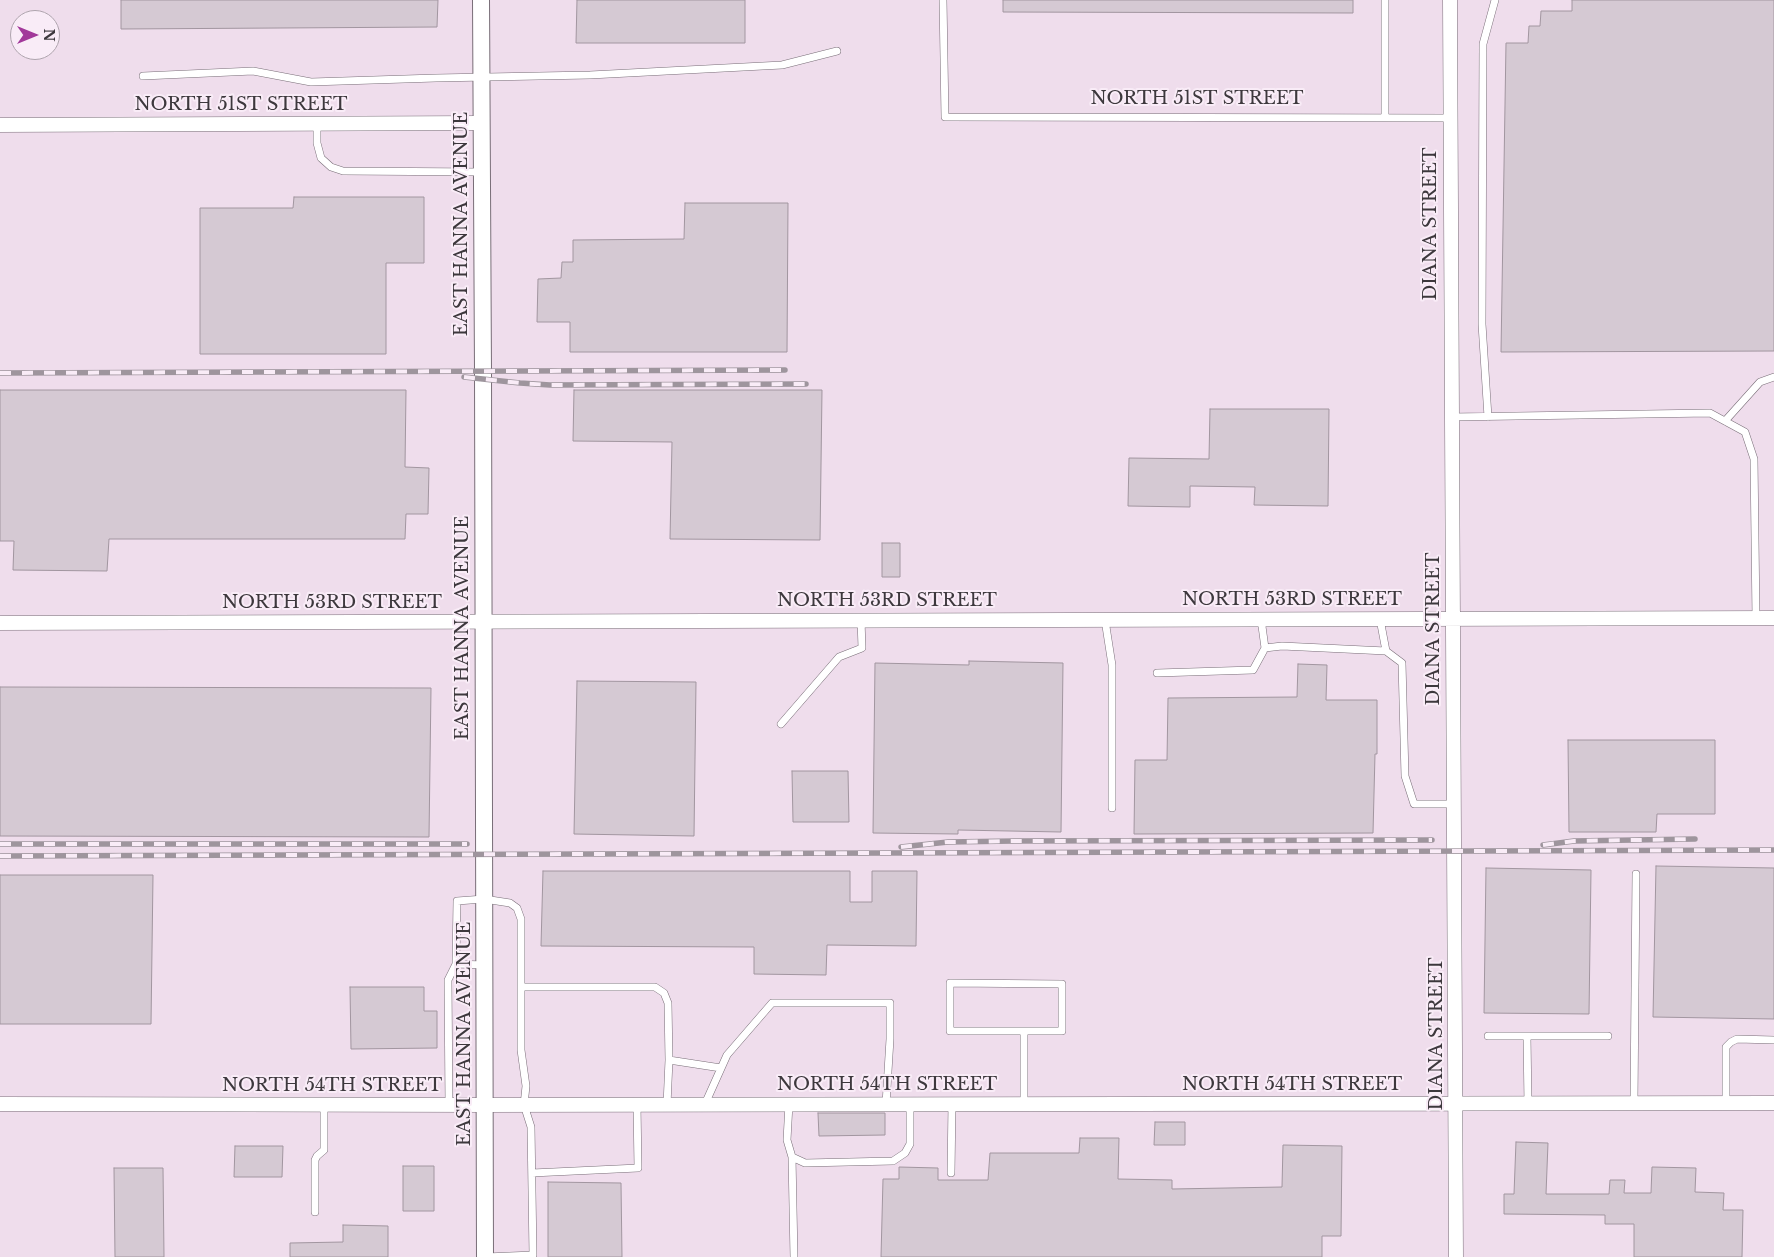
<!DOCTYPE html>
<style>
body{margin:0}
#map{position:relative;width:1774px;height:1257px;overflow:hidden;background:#f9ecf7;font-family:"Libre Baskerville",serif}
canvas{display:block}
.north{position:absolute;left:10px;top:10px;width:50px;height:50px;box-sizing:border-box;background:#f9ecf7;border:1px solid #aea4ad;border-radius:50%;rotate:90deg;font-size:14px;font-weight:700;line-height:20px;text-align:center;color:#3d383d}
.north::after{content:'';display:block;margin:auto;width:18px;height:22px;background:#a2389a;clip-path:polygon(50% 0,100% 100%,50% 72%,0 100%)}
</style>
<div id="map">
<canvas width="1774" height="1257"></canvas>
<div class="north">N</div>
</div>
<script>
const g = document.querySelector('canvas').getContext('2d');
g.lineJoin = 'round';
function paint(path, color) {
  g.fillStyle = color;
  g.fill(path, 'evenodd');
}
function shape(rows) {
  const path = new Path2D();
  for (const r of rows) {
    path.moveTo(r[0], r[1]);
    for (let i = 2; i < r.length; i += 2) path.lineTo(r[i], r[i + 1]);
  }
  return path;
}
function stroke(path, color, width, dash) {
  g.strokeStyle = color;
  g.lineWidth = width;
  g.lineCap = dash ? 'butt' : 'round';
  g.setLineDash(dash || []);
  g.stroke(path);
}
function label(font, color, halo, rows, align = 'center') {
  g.font = font + ' "Libre Baskerville",serif';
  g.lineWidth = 4;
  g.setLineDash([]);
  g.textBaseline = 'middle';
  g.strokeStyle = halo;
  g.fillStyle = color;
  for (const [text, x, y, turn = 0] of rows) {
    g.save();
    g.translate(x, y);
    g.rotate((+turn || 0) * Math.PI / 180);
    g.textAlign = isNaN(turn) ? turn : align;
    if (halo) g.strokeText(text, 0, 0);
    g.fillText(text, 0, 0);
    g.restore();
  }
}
paint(shape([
 [0,0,1774,0,1774,1257,0,1257],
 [20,20,50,20,50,50,20,50]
]), '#efddec');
const building = shape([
 [121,0,438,0,437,27,121,29,121,0],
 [577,0,745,0,745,43,576,43,577,0],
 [1003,0,1353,0,1353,13,1003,12,1003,0],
 [1572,0,1774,0,1774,351,1501,352,1506,43,1528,43,1529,26,1540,26,1541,11,1572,11,1572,0],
 [294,197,424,197,424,263,386,263,386,354,200,354,200,208,293,208,294,197],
 [685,203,788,203,787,352,570,352,570,322,537,322,538,279,561,278,562,262,573,262,573,240,684,239,685,203],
 [0,390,406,390,405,467,429,468,428,514,406,514,405,539,109,539,107,571,13,570,14,541,0,541,0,390],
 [574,390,822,390,820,540,670,539,672,442,573,441,574,390],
 [1210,409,1329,409,1328,506,1254,505,1255,487,1190,486,1190,507,1128,506,1129,458,1209,459,1210,409],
 [882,543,900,543,900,577,882,577,882,543],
 [969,661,1063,663,1061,832,958,830,958,834,873,833,875,663,969,665,969,661],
 [1298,664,1327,665,1326,700,1377,700,1377,754,1375,754,1373,833,1134,834,1135,760,1167,760,1168,698,1297,697,1298,664],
 [577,681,696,682,694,836,574,834,577,681],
 [0,687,431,688,429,837,0,836,0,687],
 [1568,740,1715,740,1715,814,1657,814,1656,832,1569,832,1568,740],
 [792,771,848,771,849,822,793,822,792,771],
 [1656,866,1774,868,1774,1019,1653,1017,1656,866],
 [1486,868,1591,870,1589,1014,1484,1013,1486,868],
 [543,871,850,871,850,902,872,902,872,871,917,871,916,946,827,945,826,975,754,974,754,947,541,946,543,871],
 [0,875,153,875,151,1024,0,1024,0,875],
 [350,987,424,987,424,1011,437,1011,437,1048,351,1049,350,987],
 [818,1113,885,1113,885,1135,819,1136,818,1113],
 [1155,1122,1185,1122,1185,1145,1154,1145,1155,1122],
 [1080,1138,1119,1138,1118,1179,1172,1180,1172,1189,1282,1187,1283,1145,1342,1146,1341,1236,1322,1236,1322,1257,881,1257,883,1179,899,1179,899,1167,938,1168,938,1180,988,1180,990,1153,1079,1153,1080,1138],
 [1516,1142,1548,1143,1546,1194,1609,1194,1610,1180,1625,1180,1624,1193,1651,1193,1652,1167,1696,1168,1695,1192,1724,1193,1723,1210,1743,1210,1742,1257,1634,1257,1634,1224,1605,1224,1605,1215,1504,1214,1504,1194,1514,1194,1516,1142],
 [235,1146,283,1146,282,1177,234,1177,235,1146],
 [403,1166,434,1166,434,1211,403,1211,403,1166],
 [114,1168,163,1168,164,1257,115,1257,114,1168],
 [548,1182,621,1183,622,1257,548,1257,548,1182],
 [343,1225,388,1226,388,1257,290,1257,290,1243,343,1242,343,1225]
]);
paint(building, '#d5c9d3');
stroke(building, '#a296a0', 1);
const service = shape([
 [943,0,945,117,1449,118],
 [1385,0,1385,118],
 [143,76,253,71,311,82,436,78,590,75,782,65,837,51],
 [317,124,317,143,321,158,331,167,343,171,481,172],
 [1452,417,1710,413,1745,432,1754,459,1756,618],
 [1488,417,1482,324,1483,44,1495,0],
 [1725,421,1760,382,1774,377],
 [1261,619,1265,648,1282,646,1386,651],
 [1380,619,1386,651,1402,663,1405,776,1414,804,1454,804],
 [1105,620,1112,665,1112,808],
 [1157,673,1253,670,1265,648],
 [781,724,839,657,862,648,861,620],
 [456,964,457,901,484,899,510,903,517,908,521,919,521,987],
 [950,983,1062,984,1062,1031,950,1031,950,983],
 [1024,1031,1024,1104],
 [1488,1036,1608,1036],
 [1527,1036,1528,1104],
 [669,1060,721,1068],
 [1634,1103,1636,874],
 [1726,1103,1726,1047,1731,1042,1737,1039,1774,1040],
 [705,1104,727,1055,772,1003,890,1003,890,1039,886,1104],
 [789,1104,787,1140,792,1157,805,1163,893,1161,905,1153,910,1144,910,1104],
 [449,1105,448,980,456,964,484,965],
 [792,1157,794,1257],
 [532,1173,638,1168,637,1105],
 [951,1173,952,1104],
 [315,1212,315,1160,317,1156,324,1150,324,1105],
 [486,1257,533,1255,531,1127,524,1105,526,1086,521,1050,521,987,655,987,664,993,668,1003,669,1060,667,1105]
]);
const minor = shape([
 [1450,0,1456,1257],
 [0,125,481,123],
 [0,623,1774,618],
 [0,1104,486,1105,1774,1103]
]);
const tertiary = shape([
 [481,0,483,371,485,1257]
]);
stroke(service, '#796e78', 8);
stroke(minor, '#796e78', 15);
stroke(tertiary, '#796e78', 18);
stroke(service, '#fff', 7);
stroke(minor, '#fff', 14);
stroke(tertiary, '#fff', 16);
const rail = shape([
 [0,373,785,370],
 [464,377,520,383,550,385,806,384],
 [0,844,467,844],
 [1543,845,1574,841,1695,839],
 [901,847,948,842,1014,841,1432,840],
 [0,856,1774,850]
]);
stroke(rail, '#9e959d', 5.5);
stroke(rail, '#f9ecf7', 4, [11]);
label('18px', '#3d383d', '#f9ecf7', [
 ["NORTH 51ST STREET",1197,99],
 ["NORTH 51ST STREET",241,105],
 ["EAST HANNA AVENUE",462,224,-90],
 ["DIANA STREET",1431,224,-90],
 ["NORTH 53RD STREET",1292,600],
 ["NORTH 53RD STREET",887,601],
 ["NORTH 53RD STREET",332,603],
 ["EAST HANNA AVENUE",463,628,-90],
 ["DIANA STREET",1434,629,-90],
 ["EAST HANNA AVENUE",465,1034,-90],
 ["DIANA STREET",1437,1034,-90],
 ["NORTH 54TH STREET",887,1085],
 ["NORTH 54TH STREET",1292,1085],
 ["NORTH 54TH STREET",332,1086]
]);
</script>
